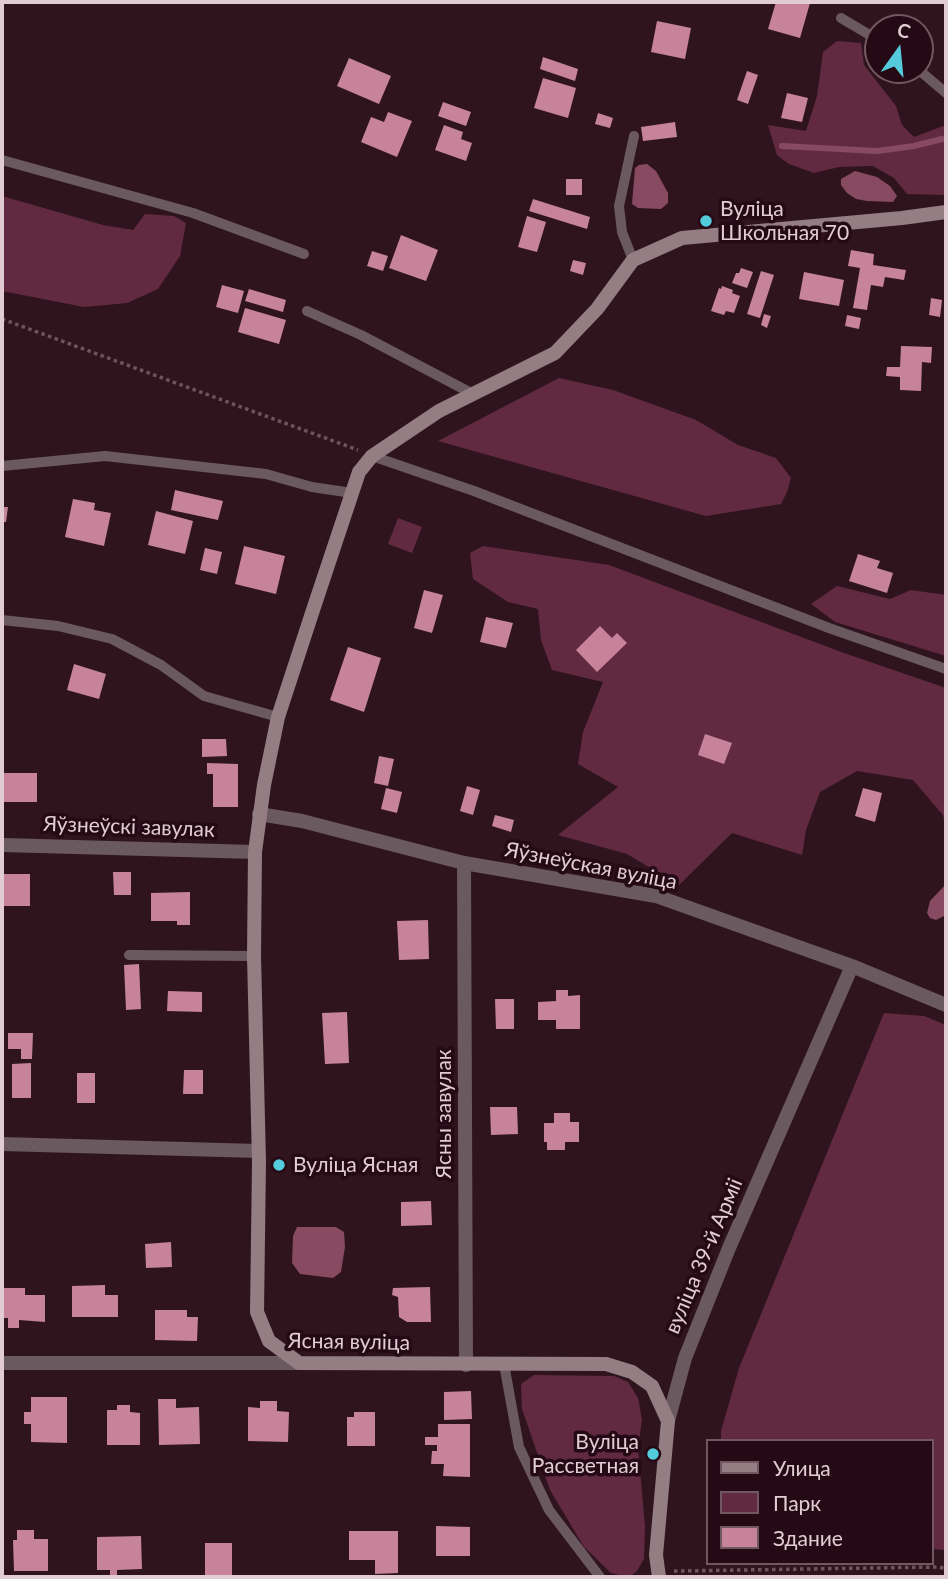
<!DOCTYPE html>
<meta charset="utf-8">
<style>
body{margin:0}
#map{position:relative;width:948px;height:1579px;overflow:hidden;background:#2f141e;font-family:Lato,sans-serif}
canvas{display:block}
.frame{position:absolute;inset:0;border:4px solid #e0ccd2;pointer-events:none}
.legend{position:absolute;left:706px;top:1439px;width:228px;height:126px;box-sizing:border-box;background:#250a15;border:2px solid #705861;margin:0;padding:9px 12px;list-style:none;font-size:21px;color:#e0ccd2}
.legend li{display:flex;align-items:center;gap:14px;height:35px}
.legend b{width:35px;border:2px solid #705861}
.north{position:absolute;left:864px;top:14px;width:70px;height:70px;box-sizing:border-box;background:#250a15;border:2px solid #705861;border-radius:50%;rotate:15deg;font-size:19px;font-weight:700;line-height:28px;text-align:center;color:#e0ccd2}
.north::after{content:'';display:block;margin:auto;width:24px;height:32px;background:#53cbdb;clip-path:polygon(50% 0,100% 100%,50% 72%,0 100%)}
</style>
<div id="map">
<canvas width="948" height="1579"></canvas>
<div class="frame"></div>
<ul class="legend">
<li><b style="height:9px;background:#957d84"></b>Улица</li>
<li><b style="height:19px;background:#622a40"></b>Парк</li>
<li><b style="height:19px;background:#c6839a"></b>Здание</li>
</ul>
<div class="north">С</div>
</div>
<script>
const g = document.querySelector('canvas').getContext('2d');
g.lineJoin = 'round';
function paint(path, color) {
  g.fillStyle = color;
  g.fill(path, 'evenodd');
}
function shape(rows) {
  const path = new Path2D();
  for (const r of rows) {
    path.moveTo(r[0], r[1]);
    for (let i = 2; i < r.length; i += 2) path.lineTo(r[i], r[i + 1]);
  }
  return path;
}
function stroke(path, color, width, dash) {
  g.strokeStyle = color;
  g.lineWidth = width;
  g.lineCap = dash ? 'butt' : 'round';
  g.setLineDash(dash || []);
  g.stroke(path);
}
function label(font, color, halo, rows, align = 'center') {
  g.font = font + ' Lato,sans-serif';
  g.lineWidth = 7;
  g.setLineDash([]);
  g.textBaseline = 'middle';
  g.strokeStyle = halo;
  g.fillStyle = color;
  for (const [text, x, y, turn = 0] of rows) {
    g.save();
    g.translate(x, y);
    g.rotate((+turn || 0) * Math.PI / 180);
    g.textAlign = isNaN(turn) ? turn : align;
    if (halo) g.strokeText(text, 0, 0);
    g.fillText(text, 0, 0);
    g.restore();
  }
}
paint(shape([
 [837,41,861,43,864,65,896,106,902,125,914,137,946,125,946,195,907,194,894,178,873,166,839,167,814,173,789,164,777,155,768,125,806,131,817,96,823,52],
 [2,196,103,225,133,230,145,214,174,216,186,223,180,256,158,289,127,303,84,307,2,291],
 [559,378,613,390,696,420,738,445,776,458,791,478,787,492,781,504,706,516,438,441],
 [398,518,422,527,412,553,388,544],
 [483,546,609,565,844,653,946,688,946,834,943,815,913,780,857,771,820,792,806,830,802,855,732,833,679,885,627,854,558,835,618,787,578,764,583,732,603,682,552,670,541,640,538,609,508,602,473,579,470,553],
 [837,586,890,599,911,590,946,595,946,656,835,622,811,604],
 [884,1013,924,1016,946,1025,946,1550,932,1549,932,1441,721,1441,721,1431,739,1368],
 [534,1375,614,1376,628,1382,638,1398,642,1420,638,1448,645,1526,644,1559,637,1571,629,1577,611,1573,584,1547,550,1490,522,1409,521,1384]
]), '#622a40');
paint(shape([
 [647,164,656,171,668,193,668,203,661,209,638,208,632,204,635,168,639,165],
 [855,171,877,177,890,186,897,196,893,202,867,201,856,199,847,193,841,185,841,179],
 [946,884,946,915,936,920,930,918,927,913,930,901],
 [297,1227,336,1227,344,1232,345,1247,341,1272,333,1278,300,1274,292,1263,293,1236]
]), '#874a60');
stroke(shape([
 [782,146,877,151,914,146,942,139]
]), '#874a60', 6);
paint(shape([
 [776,2,810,3,800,38,768,29],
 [657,21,691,28,685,59,651,52],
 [543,57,578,69,575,81,540,69],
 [349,58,391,76,379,104,337,86],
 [747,71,758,75,748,104,737,100],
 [543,78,576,88,568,118,534,108],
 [787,93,808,98,802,122,781,118],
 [443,102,471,112,466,126,438,116],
 [388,112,412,121,397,157,361,142,371,117,384,122],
 [598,113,613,118,610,128,595,124],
 [675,122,677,137,643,141,641,127],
 [444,125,463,132,461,139,472,143,466,161,435,150],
 [566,179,582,179,582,195,566,195],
 [533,199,590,217,587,229,529,211],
 [527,216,546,222,537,252,518,247],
 [401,235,438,250,426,281,389,268],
 [851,250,874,254,873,265,906,270,904,280,885,277,883,287,871,285,867,310,853,308,860,268,848,266],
 [372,251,388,256,383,271,367,266],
 [573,260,586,263,583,275,570,271],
 [741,268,753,272,747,288,732,283,736,273,739,273],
 [761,271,774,275,760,318,747,314],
 [804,272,844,280,839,306,799,299],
 [222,285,244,291,238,313,216,307],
 [722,286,733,290,732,293,740,296,734,313,726,311,724,315,711,311,719,288,721,289],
 [249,289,286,300,283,312,245,301],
 [931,298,942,300,940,317,929,315],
 [245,308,286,320,279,344,238,332],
 [764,314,771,316,767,328,761,325],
 [847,315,861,318,859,329,845,326],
 [901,346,932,347,931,363,922,362,921,391,900,390,900,377,886,376,887,367,900,367],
 [175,490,223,501,218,520,171,510],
 [73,499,95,503,94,510,111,513,104,546,65,537],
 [2,507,8,507,6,522,2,522],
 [156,511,193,521,185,554,148,545],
 [244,546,285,556,276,594,235,584],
 [205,548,222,552,217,574,200,570],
 [858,554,880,561,877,568,893,573,887,593,849,581],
 [424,590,443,595,432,633,414,628],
 [486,617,513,623,506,648,480,642],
 [600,626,612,638,617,633,627,643,597,672,576,650],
 [348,647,381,658,364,712,330,700],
 [74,664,106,674,99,699,67,690],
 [705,734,732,743,724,764,698,755],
 [202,739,226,739,227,756,202,757],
 [379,756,394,759,388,786,374,783],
 [207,763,238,764,238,807,213,807,213,774,207,774],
 [2,773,37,773,37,802,2,802],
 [467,786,480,790,473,815,460,811],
 [386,788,402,792,397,813,381,809],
 [863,788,882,793,875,822,855,816],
 [495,815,514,820,511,832,492,826],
 [113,872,131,872,131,895,114,895],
 [2,874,30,874,30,906,2,906],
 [190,892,190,925,177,925,177,921,151,921,151,893],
 [428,920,429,959,399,960,397,921],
 [139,964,141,1009,126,1010,124,965],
 [556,990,568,990,568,996,580,995,580,1029,556,1029,556,1020,538,1020,538,1002,556,1001],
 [168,991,202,992,202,1012,167,1011],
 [495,999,514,999,514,1029,496,1029],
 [347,1012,349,1063,325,1064,322,1013],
 [8,1033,33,1033,32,1059,21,1059,21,1049,8,1049],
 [31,1063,31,1098,12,1098,12,1064],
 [184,1070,203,1070,203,1094,183,1094],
 [77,1073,95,1073,95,1103,77,1103],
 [490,1107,517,1107,518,1134,491,1135],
 [554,1113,570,1113,570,1122,579,1122,579,1142,565,1142,565,1150,547,1150,547,1142,544,1142,544,1123,554,1123],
 [431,1201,432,1225,401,1226,401,1202],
 [171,1242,172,1267,146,1268,145,1244],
 [105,1285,105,1295,118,1295,118,1317,72,1317,72,1286],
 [430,1287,431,1322,407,1322,399,1317,398,1297,392,1295,393,1288],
 [2,1288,25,1288,25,1295,45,1295,45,1322,19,1320,19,1328,8,1328,8,1318,2,1318],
 [155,1310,187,1310,187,1317,198,1317,197,1341,155,1340],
 [471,1391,472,1419,444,1420,444,1392],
 [31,1397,67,1397,67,1443,31,1442,31,1424,24,1424,24,1412,31,1412],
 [158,1399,176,1399,176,1408,199,1407,200,1444,159,1445],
 [260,1401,277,1401,277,1411,289,1412,288,1442,248,1441,248,1407,260,1408],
 [117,1405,130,1405,130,1412,140,1413,140,1445,107,1445,107,1410,117,1410],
 [354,1412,375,1412,375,1446,347,1446,347,1417,354,1417],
 [438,1424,470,1424,470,1477,443,1476,444,1464,431,1464,432,1451,437,1451,437,1445,425,1445,425,1437,438,1437],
 [436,1526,470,1527,470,1556,436,1556],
 [17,1530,34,1530,34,1539,48,1539,48,1571,14,1571,13,1540,17,1540],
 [349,1531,398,1531,398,1573,375,1574,375,1560,349,1560],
 [141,1536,142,1569,117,1570,117,1577,110,1577,110,1570,97,1570,97,1537],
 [205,1543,232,1543,232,1575,205,1575]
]), '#c6839a');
stroke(shape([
 [2,319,358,450],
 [674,1571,939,1567,946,1569]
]), '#6d545d', 3.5, [3.5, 3.5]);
stroke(shape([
 [841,18,878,40],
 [919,70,946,93],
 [2,160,193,213,304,254],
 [633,260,622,232,619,206,634,136],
 [307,311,361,335,473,394],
 [372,456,474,491,829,628,946,669],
 [2,466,105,456,266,474,312,487,352,493],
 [2,620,58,626,112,639,161,665,204,696,278,717],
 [129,955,254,956],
 [504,1364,519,1447,549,1510,600,1577]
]), '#6a5a5f', 10);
stroke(shape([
 [259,814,302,821,464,863,656,896,852,966,946,1005],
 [2,845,255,852],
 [464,863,466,1365],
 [2,1144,258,1151],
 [2,1363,299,1363],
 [668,1421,685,1358,729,1248,852,966]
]), '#6a5a5f', 14);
stroke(shape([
 [659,1577,656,1555,668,1421,652,1386,632,1372,606,1364,299,1363,269,1341,257,1312,259,1162,254,956,255,852,264,785,278,717,313,610,359,472,372,456,439,411,555,353,597,309,633,260,682,238,902,218,946,212]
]), '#957d84', 14);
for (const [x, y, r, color] of [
 [706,221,7,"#53cbdb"],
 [279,1165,7,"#53cbdb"],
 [653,1454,7,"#53cbdb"]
]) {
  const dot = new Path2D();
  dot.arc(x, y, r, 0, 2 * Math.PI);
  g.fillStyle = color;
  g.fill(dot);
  stroke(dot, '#250a15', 2.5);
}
label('21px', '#e0ccd2', '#250a15', [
 ["Вуліца",720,209],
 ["Школьная 70",720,233],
 ["Вуліца Ясная",293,1165],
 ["Вуліца",639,1442,"right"],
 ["Рассветная",639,1466,"right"]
], 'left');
label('21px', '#e0ccd2', '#250a15', [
 ["Яўзнеўскі завулак",129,827,2],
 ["Яўзнеўская вуліца",591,866,11],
 ["Ясны завулак",444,1114,-90],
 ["вуліца 39-й Арміі",704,1256,-67],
 ["Ясная вуліца",349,1342,1]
]);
</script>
